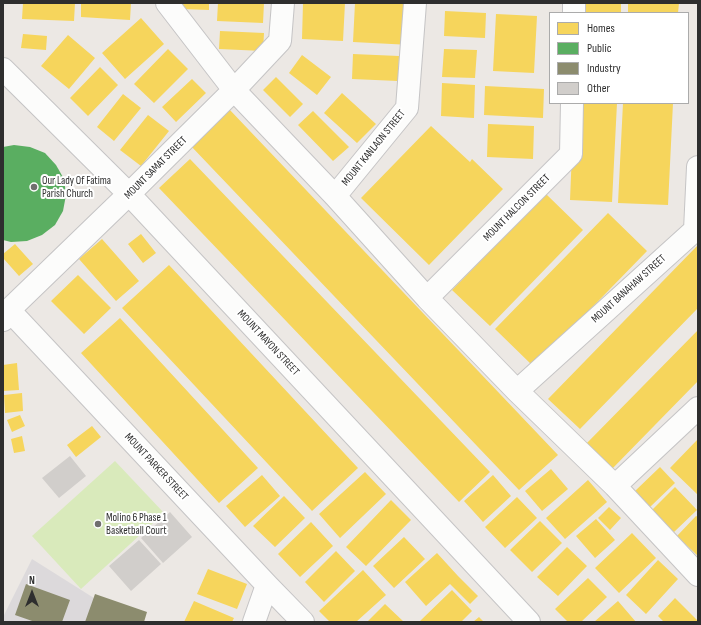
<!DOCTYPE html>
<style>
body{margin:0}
#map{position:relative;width:701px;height:625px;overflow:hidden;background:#ece8e4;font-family:"Sofia Sans Condensed",sans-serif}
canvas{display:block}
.frame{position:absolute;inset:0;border:4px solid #2e2e2e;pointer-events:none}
.legend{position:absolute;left:549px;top:12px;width:140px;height:92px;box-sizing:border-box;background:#fff;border:1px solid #ababab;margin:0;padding:5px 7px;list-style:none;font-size:12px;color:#2e2e2e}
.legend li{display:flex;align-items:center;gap:8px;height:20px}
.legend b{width:20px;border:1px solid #ababab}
.north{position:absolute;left:12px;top:573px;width:40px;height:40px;-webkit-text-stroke:3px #fff;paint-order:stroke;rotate:0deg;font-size:11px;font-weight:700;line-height:16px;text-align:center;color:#2e2e2e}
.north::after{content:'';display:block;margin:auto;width:14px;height:18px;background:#2e2e2e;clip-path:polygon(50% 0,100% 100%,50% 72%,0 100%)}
</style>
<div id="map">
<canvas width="701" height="625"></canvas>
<div class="frame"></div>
<ul class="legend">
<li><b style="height:11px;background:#f6d55c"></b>Homes</li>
<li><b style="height:11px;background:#5aae61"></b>Public</li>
<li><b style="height:11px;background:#8c8c6e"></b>Industry</li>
<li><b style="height:11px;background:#d1cecb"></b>Other</li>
</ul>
<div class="north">N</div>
</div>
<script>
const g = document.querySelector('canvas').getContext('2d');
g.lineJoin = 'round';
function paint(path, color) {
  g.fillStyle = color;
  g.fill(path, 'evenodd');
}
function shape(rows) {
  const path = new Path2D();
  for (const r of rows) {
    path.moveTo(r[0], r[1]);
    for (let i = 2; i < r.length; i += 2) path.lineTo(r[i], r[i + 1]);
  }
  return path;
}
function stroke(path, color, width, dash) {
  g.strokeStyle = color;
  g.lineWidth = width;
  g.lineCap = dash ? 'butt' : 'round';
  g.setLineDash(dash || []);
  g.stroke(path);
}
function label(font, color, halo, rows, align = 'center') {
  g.font = font + ' "Sofia Sans Condensed",sans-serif';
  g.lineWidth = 4;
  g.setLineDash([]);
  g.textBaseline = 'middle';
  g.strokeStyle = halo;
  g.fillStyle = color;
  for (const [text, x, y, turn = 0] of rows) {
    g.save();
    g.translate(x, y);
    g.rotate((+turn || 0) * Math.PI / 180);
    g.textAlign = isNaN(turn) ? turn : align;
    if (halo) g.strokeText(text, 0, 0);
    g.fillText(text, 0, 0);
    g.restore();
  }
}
paint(shape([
 [32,559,132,622,3,622,3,617]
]), '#dcd9db');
paint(shape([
 [115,461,164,513,81,589,32,536]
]), '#d9eabb');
paint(shape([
 [23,3,75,3,74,21,22,19],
 [81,3,131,3,130,20,81,17],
 [181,3,209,3,209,10,181,9],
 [218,3,264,3,263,23,217,21],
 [303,3,345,3,343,41,302,39],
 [355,3,413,3,411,45,353,42],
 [578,3,621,3,621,13,578,13],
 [628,3,679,3,678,13,628,13],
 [445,11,486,13,485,38,444,36],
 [496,14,537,16,534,73,493,71],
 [141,18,164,44,125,79,102,53],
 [220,31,264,33,263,51,219,49],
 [23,34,47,36,46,50,21,48],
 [68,35,95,58,69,89,41,66],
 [168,49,188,69,154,103,134,84],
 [444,49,477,50,475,78,442,77],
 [353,54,399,56,398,81,352,79],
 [302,55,331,77,317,95,289,73],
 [100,67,118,85,88,116,70,98],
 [276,77,303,104,290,117,263,90],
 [192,79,206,93,176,122,162,107],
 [442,83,475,85,474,118,441,116],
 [485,86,544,89,543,118,484,115],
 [342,93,376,124,357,143,324,113],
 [123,94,141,108,114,141,97,127],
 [574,103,617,103,612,202,570,200],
 [623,103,673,103,668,205,618,203],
 [229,109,558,455,519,490,190,145],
 [313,111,349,147,333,161,298,125],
 [148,115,169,131,141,166,120,150],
 [488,124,534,126,533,159,487,157],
 [431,126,470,162,472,159,503,189,429,265,361,198],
 [190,159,490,472,459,502,159,188],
 [546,194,583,230,490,326,452,290],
 [608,213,647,251,534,367,495,329],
 [141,234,156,253,143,263,128,244],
 [102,239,139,281,116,301,79,259],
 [15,244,33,264,19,276,3,258,3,254],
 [698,245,698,308,580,429,548,399],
 [169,265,358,468,312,511,122,308],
 [78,275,111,308,84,334,51,301],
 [120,318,258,468,219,503,81,353],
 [698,330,698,381,611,470,585,445],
 [17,363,19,390,3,391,3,365],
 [22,393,23,411,5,413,4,395],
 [20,415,25,426,12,432,7,420],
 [92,426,101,437,76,457,67,445],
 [22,436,25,451,14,453,11,439],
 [698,439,698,495,670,468],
 [660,467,675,483,650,507,635,491],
 [551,469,568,489,542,511,525,491],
 [365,472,386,494,340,538,319,514],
 [262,475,280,496,245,527,226,506],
 [493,475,511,496,483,522,464,501],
 [588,480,607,502,565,539,546,518],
 [675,487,697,510,674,532,652,510],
 [284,496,305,518,275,547,253,526],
 [517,497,537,518,505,548,485,527],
 [391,500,411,520,366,566,346,547],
 [609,507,621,518,610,530,598,518],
 [696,516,698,517,698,556,677,536],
 [596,519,615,540,595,558,576,536],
 [540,521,562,543,532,572,510,550],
 [311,522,333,546,300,577,278,554],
 [632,533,656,558,619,593,595,568],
 [404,537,425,559,394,588,373,566],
 [567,547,587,566,558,596,537,577],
 [336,551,355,571,324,602,305,582],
 [437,553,458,576,478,596,470,604,450,584,426,606,405,582],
 [658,560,678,579,646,614,626,595],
 [208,569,247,584,237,609,197,594],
 [363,570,386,595,356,622,330,622,319,611],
 [588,578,607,597,581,622,568,622,555,609],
 [452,590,472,611,461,622,421,622,420,621],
 [675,598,698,621,697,622,664,622,658,616],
 [194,601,234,618,232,622,184,622],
 [618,601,636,622,594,622],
 [385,604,404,622,367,622],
 [479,617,484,622,473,622]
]), '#f6d55c');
paint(shape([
 [14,145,30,147,45,153,56,165,64,179,66,195,63,211,55,225,42,235,27,241,11,242,3,240,3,147]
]), '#5aae61');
paint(shape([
 [26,584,70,600,62,622,35,622,15,615],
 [95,594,147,612,144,622,85,622]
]), '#8c8c6e');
paint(shape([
 [70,456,86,476,59,498,42,478],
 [170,512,192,537,163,563,141,538],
 [139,540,161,564,131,591,109,566]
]), '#d1cecb');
const minor = shape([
 [167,3,234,90,335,196,427,298,517,391,615,486,698,575],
 [574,13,574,3],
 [3,69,129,194,529,622],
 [335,196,407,108,415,3],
 [427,298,571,154,572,103],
 [9,310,267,585,303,622],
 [3,320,9,310,129,194,234,90,280,41,283,3],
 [517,391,695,230,698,167],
 [615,486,698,408],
 [254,622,267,585]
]);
stroke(minor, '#c5c4c5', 24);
stroke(minor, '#fcfcfb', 22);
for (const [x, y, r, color] of [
 [34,187,4,"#706f6e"],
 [98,524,4,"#706f6e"]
]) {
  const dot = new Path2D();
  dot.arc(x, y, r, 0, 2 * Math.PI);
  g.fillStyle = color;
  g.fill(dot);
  stroke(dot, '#fff', 1.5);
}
label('11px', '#2e2e2e', '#fff', [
 ["MOUNT KANLAON STREET",374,148,-51],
 ["MOUNT SAMAT STREET",156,168,-45],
 ["MOUNT HALCON STREET",517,208,-45],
 ["MOUNT BANAHAW STREET",629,289,-42],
 ["MOUNT MAYON STREET",268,343,47],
 ["MOUNT PARKER STREET",156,467,47]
]);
label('11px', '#2e2e2e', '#fff', [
 ["Our Lady Of Fatima",42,181],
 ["Parish Church",42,194],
 ["Molino 6 Phase 1",106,518],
 ["Basketball Court",106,531]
], 'left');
</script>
